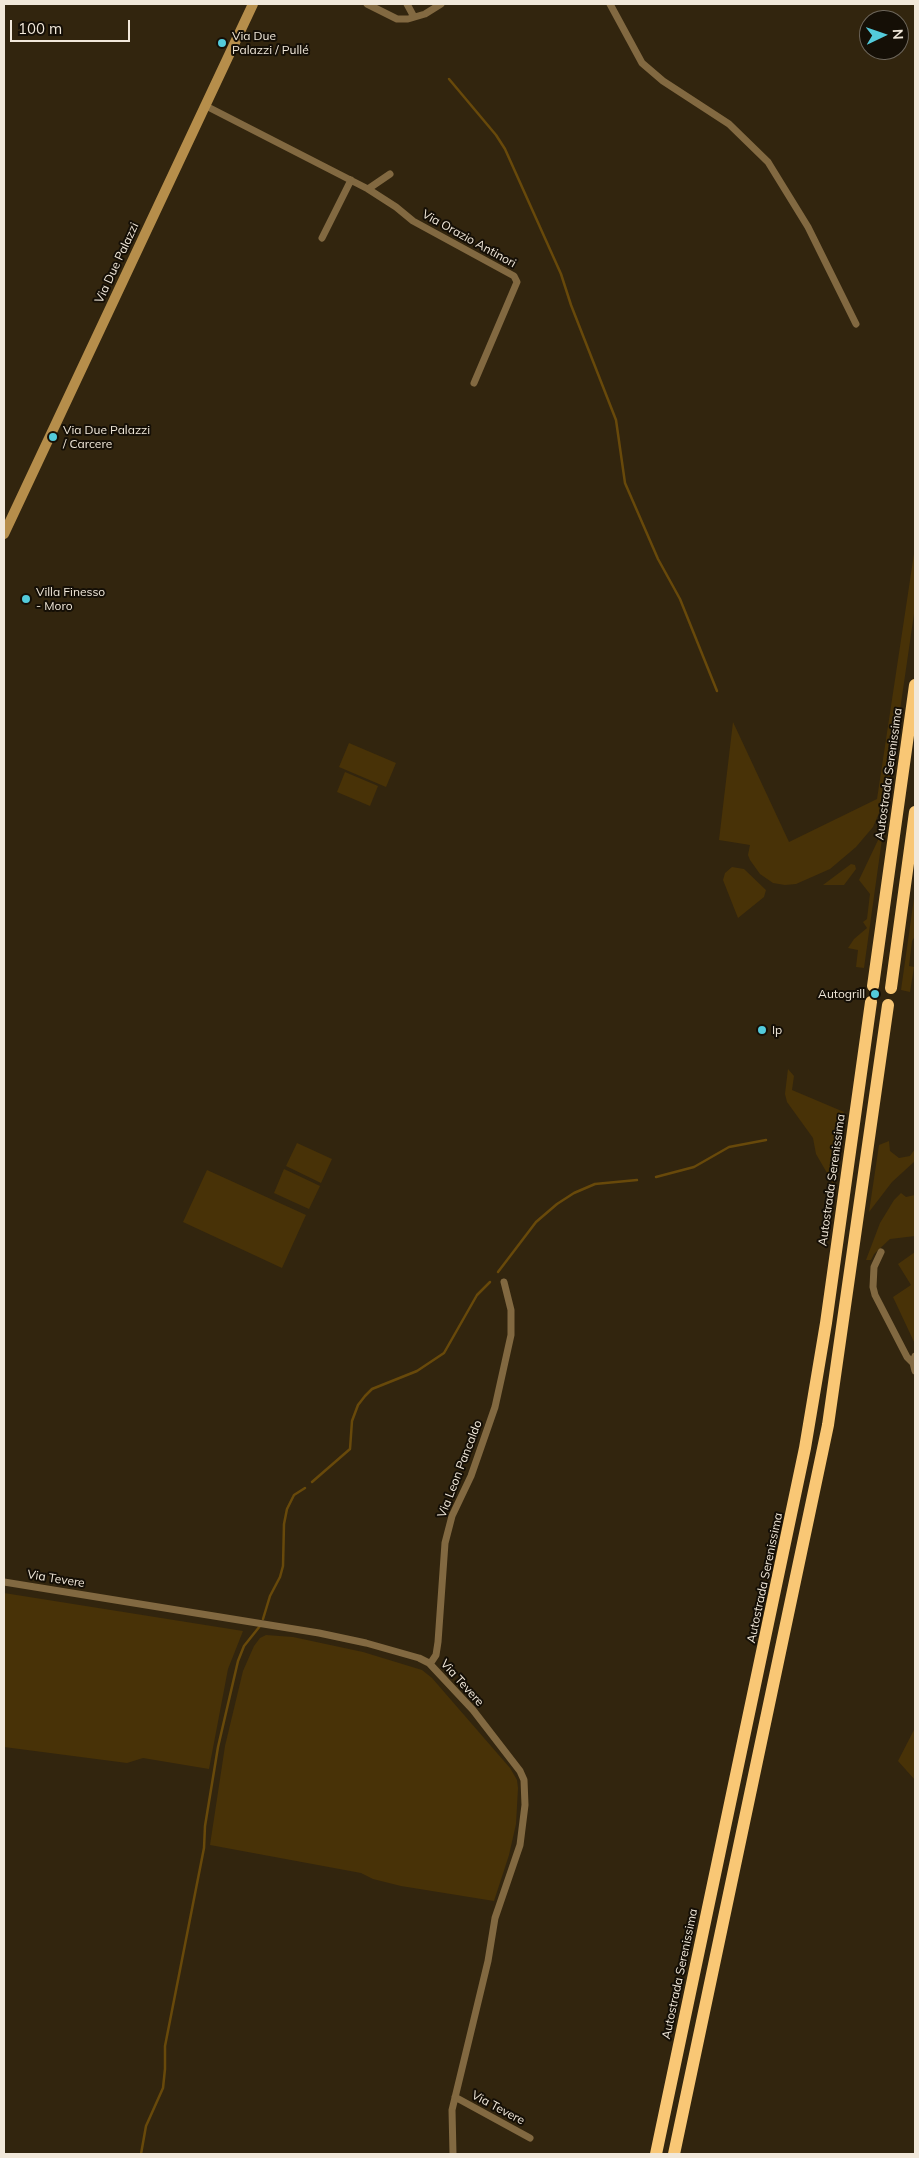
<!DOCTYPE html>
<meta charset="utf-8">
<style>
body{margin:0}
#map{position:relative;width:919px;height:2158px;overflow:hidden;background:#32250e;font-family:Mulish,sans-serif}
canvas{display:block}
.frame{position:absolute;inset:0;border:5px solid #f1e8da;pointer-events:none}
.north{position:absolute;left:859px;top:10px;width:50px;height:50px;box-sizing:border-box;background:#150f06;border:1px solid #6d665b;border-radius:50%;rotate:87deg;font-size:14px;font-weight:700;line-height:20px;text-align:center;color:#f1e8da}
.north::after{content:'';display:block;margin:auto;width:18px;height:22px;background:#53cbdb;clip-path:polygon(50% 0,100% 100%,50% 72%,0 100%)}
.scale{position:absolute;left:10px;top:20px;width:120px;height:22px;box-sizing:border-box;border:2px solid #f1e8da;border-top:0;padding-left:6px;font-size:15px;line-height:18px;white-space:nowrap;color:#f1e8da;-webkit-text-stroke:4px #150f06;paint-order:stroke}
</style>
<div id="map">
<canvas width="919" height="2158"></canvas>
<div class="frame"></div>
<div class="north">N</div>
<div class="scale">100 m</div>
</div>
<script>
const g = document.querySelector('canvas').getContext('2d');
g.lineJoin = 'round';
function paint(path, color) {
  g.fillStyle = color;
  g.fill(path, 'evenodd');
}
function shape(rows) {
  const path = new Path2D();
  for (const r of rows) {
    path.moveTo(r[0], r[1]);
    for (let i = 2; i < r.length; i += 2) path.lineTo(r[i], r[i + 1]);
  }
  return path;
}
function stroke(path, color, width, dash) {
  g.strokeStyle = color;
  g.lineWidth = width;
  g.lineCap = dash ? 'butt' : 'round';
  g.setLineDash(dash || []);
  g.stroke(path);
}
function label(font, color, halo, rows, align = 'center') {
  g.font = font + ' Mulish,sans-serif';
  g.lineWidth = 4;
  g.setLineDash([]);
  g.textBaseline = 'middle';
  g.strokeStyle = halo;
  g.fillStyle = color;
  for (const [text, x, y, turn = 0] of rows) {
    g.save();
    g.translate(x, y);
    g.rotate((+turn || 0) * Math.PI / 180);
    g.textAlign = isNaN(turn) ? turn : align;
    if (halo) g.strokeText(text, 0, 0);
    g.fillText(text, 0, 0);
    g.restore();
  }
}
paint(shape([
 [915,547,915,607,891,772,879,813,873,827,856,847,830,869,796,884,785,885,773,883,760,874,750,860,748,855,750,845,719,840,733,722,789,842,877,799],
 [349,743,396,763,386,787,339,767],
 [345,772,378,786,370,806,337,792],
 [879,838,882,839,864,968,856,967,858,950,848,948,854,939,867,928,863,922,867,919,870,894,859,880],
 [851,864,855,865,856,869,844,885,823,885],
 [732,867,744,869,766,890,764,897,738,918,723,880,725,873],
 [915,891,915,936,912,941,909,966,914,967,910,992,901,990],
 [788,1069,794,1076,792,1090,844,1112,834,1185,816,1154,813,1138,787,1102,785,1094],
 [889,1141,890,1151,899,1158,910,1156,915,1149,915,1161,892,1182,869,1212,879,1145],
 [297,1143,332,1159,321,1183,286,1166],
 [284,1169,320,1186,309,1209,274,1193],
 [207,1170,306,1215,282,1268,183,1222],
 [901,1193,906,1197,915,1195,915,1236,890,1239,874,1254,871,1260,866,1260,880,1223,894,1200],
 [915,1252,915,1344,893,1297,911,1285,898,1264],
 [4,1593,243,1631,228,1669,209,1769,143,1758,127,1763,4,1747],
 [266,1635,293,1637,363,1652,422,1670,432,1678,510,1768,517,1780,518,1788,516,1824,509,1855,494,1901,401,1886,373,1879,361,1873,210,1845,225,1746,243,1671,254,1646,260,1638],
 [915,1728,915,1780,898,1761]
]), '#483207');
stroke(shape([
 [449,79,496,135,505,149,561,274,571,305,616,420,625,483,658,559,680,599,717,691],
 [656,1177,694,1167,729,1147,766,1140],
 [498,1272,536,1222,557,1204,574,1193,595,1184,637,1180],
 [312,1482,350,1449,352,1421,358,1405,365,1396,372,1389,417,1371,444,1353,477,1295,490,1282],
 [263,1619,270,1596,280,1577,283,1566,284,1524,287,1509,294,1495,305,1488],
 [141,2154,146,2126,163,2088,165,2069,165,2046,204,1848,205,1826,218,1747,238,1661,244,1646,260,1626]
]), '#68490a', 2.5);
stroke(shape([
 [367,4,397,19,408,19,425,14,441,4],
 [407,4,414,17],
 [610,4,642,63,663,81,729,124,768,162,808,227,856,324],
 [207,103,208,107,368,189,396,207,413,221,514,276,517,282,474,383],
 [368,189,390,174],
 [322,238,351,180],
 [881,1252,874,1267,873,1287,875,1295,907,1357,913,1363],
 [915,1356,913,1363,915,1371],
 [4,1582,319,1633,366,1643,419,1658,429,1663,473,1710,520,1771,524,1780,525,1805,520,1845,495,1918,488,1961,452,2110,453,2154],
 [430,1664,436,1655,438,1642,445,1543,452,1516,471,1476,495,1407,511,1335,511,1310,504,1282],
 [455,2097,530,2138]
]), '#826941', 7);
stroke(shape([
 [4,534,253,4]
]), '#b68e4b', 10);
stroke(shape([
 [873,986,915,685],
 [891,988,915,812],
 [656,2154,805,1448,826,1323,871,1002],
 [674,2154,828,1425,888,1005]
]), '#f9c775', 12);
for (const [x, y, r, color] of [
 [222,43,5,"#53cbdb"],
 [53,437,5,"#53cbdb"],
 [26,599,5,"#53cbdb"],
 [875,994,5,"#53cbdb"],
 [762,1030,5,"#53cbdb"]
]) {
  const dot = new Path2D();
  dot.arc(x, y, r, 0, 2 * Math.PI);
  g.fillStyle = color;
  g.fill(dot);
  stroke(dot, '#150f06', 2);
}
label('12px', '#f1e8da', '#150f06', [
 ["Via Due",232,36],
 ["Palazzi / Pullé",232,50],
 ["Via Due Palazzi",63,430],
 ["/ Carcere",63,444],
 ["Villa Finesso",36,592],
 ["- Moro",36,606],
 ["Autogrill",865,994,"right"],
 ["Ip",772,1030]
], 'left');
label('12px', '#f1e8da', '#150f06', [
 ["Via Orazio Antinori",469,239,29],
 ["Via Due Palazzi",117,263,-65],
 ["Autostrada Serenissima",889,774,-82],
 ["Autostrada Serenissima",832,1180,-82],
 ["Via Leon Pancaldo",460,1469,-69],
 ["Autostrada Serenissima",765,1578,-78],
 ["Via Tevere",56,1579,9],
 ["Via Tevere",462,1683,48],
 ["Autostrada Serenissima",680,1974,-78],
 ["Via Tevere",498,2108,28]
]);
</script>
